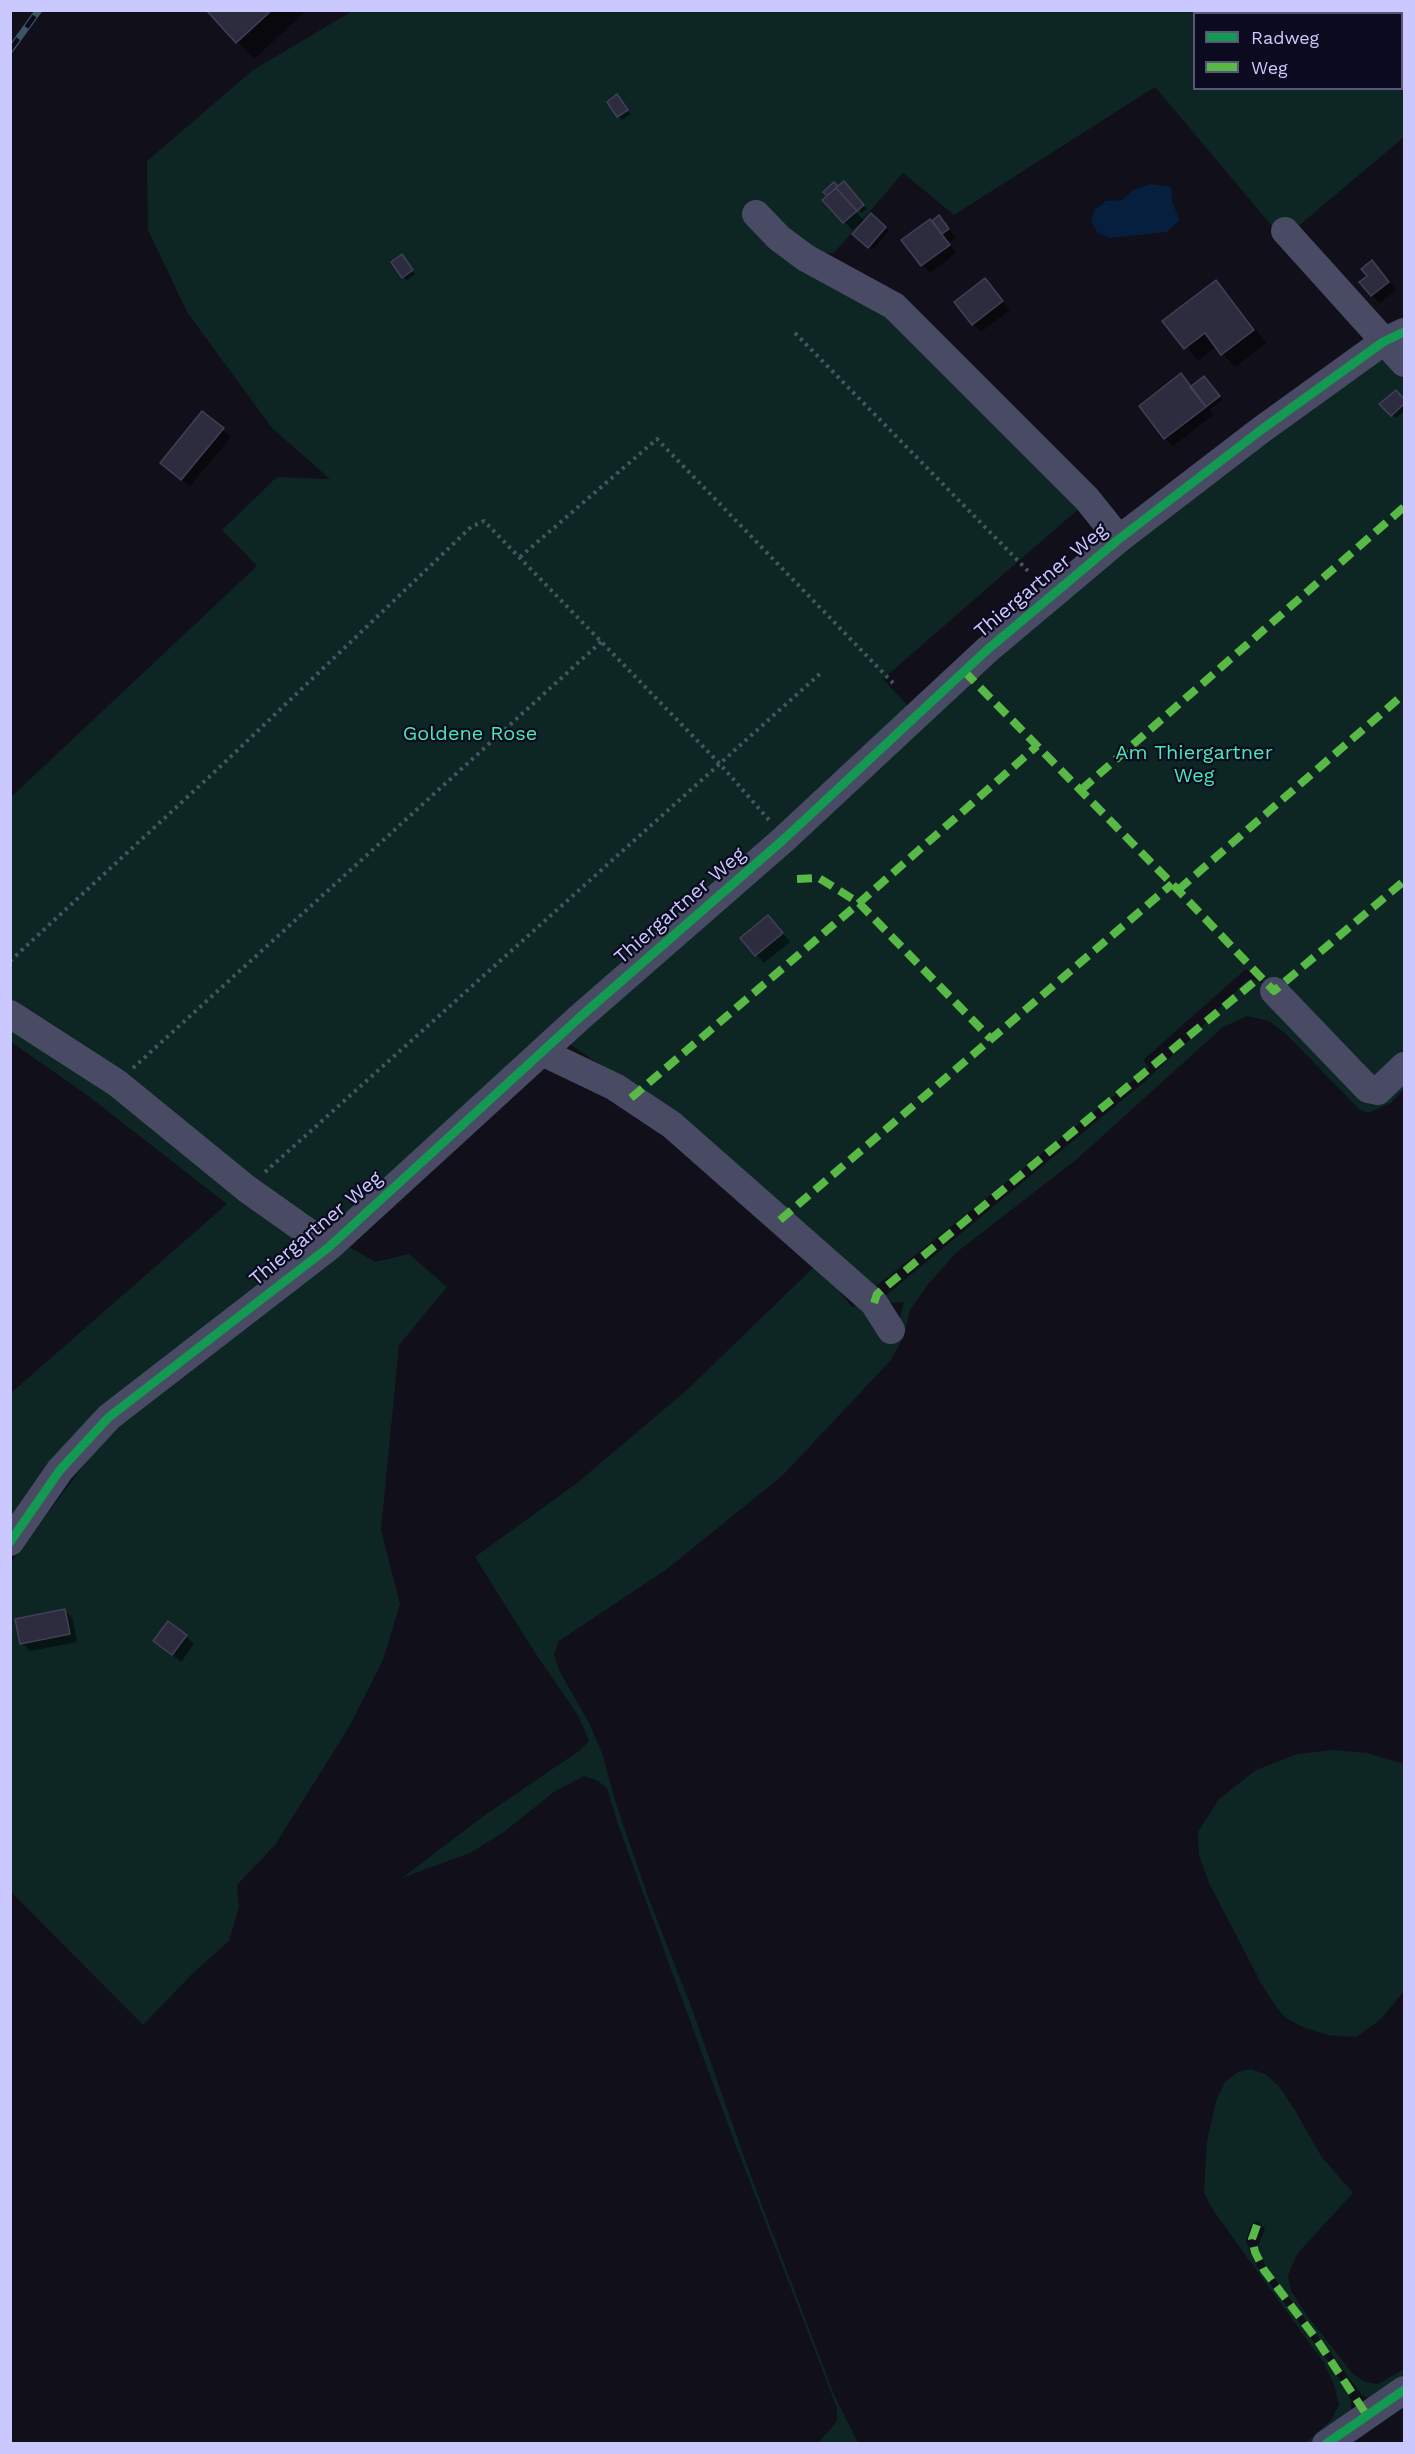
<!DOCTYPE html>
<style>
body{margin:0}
#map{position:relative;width:1415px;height:2454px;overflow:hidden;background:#100f1a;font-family:"Work Sans",sans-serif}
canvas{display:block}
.frame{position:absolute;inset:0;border:12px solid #cac8ff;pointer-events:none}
.legend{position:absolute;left:1193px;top:12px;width:210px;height:78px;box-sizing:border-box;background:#0c0a1f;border:2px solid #585679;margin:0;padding:8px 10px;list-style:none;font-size:18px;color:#cac8ff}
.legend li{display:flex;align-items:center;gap:12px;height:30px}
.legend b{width:30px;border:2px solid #585679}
</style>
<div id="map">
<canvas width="1415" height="2454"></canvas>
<div class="frame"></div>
<ul class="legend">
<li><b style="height:8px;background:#139951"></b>Radweg</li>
<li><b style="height:8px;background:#58b947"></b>Weg</li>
</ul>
</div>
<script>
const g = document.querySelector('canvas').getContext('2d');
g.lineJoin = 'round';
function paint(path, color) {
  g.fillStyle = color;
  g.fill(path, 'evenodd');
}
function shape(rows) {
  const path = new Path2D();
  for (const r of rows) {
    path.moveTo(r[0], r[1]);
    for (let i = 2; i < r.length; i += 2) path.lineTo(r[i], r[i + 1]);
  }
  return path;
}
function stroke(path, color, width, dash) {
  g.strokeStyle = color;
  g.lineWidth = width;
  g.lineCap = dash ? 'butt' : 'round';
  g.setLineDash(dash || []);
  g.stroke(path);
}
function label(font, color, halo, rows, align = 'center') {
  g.font = font + ' "Work Sans",sans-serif';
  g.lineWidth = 4.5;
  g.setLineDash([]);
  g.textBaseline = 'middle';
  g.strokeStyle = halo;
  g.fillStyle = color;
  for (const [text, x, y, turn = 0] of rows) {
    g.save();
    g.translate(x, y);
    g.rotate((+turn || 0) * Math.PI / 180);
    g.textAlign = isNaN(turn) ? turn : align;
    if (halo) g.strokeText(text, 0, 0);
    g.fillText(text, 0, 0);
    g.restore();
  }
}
paint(shape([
 [354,10,1404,11,1404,137,1283,239,1155,87,954,215,903,173,834,253,807,254,893,322,1083,505,883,679,910,708,336,1226,313,1224,11,1003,11,797,257,566,222,530,277,477,330,479,272,428,187,312,148,230,147,161,253,70],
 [1194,14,1402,14,1402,88,1194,88],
 [1377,353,1404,379,1404,1058,1374,1088,1274,989,1246,969,1143,1060,1149,1068,869,1292,638,1092,567,1042,995,654],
 [1253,979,1266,985,1374,1101,1404,1072,1404,1089,1391,1103,1368,1113,1359,1109,1286,1034,1269,1021,1247,1016,1223,1027,1077,1159,957,1252,929,1283,910,1310,903,1338,891,1360,782,1476,667,1569,559,1641,554,1655,559,1670,589,1723,602,1753,616,1804,648,1897,692,2009,749,2171,835,2397,858,2443,818,2443,837,2421,837,2408,730,2130,619,1827,607,1788,598,1781,584,1776,554,1792,504,1832,470,1853,402,1878,485,1815,579,1751,589,1741,579,1717,532,1648,475,1557,577,1483,688,1389,817,1264,852,1307,864,1304,896,1331,904,1302,892,1303,887,1301,885,1296,1144,1082,1191,1038,1246,981],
 [11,1022,35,1035,312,1251,124,1395,11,1536,11,1393,227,1204,87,1095,11,1042],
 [344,1244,375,1262,409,1254,447,1287,399,1345,381,1530,400,1604,383,1660,349,1727,275,1845,237,1885,239,1907,229,1941,194,1972,143,2025,11,1892,10,1564,127,1407],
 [1333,1750,1367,1753,1404,1764,1404,1991,1380,2020,1356,2037,1328,2035,1300,2026,1285,2017,1277,2008,1262,1985,1210,1885,1199,1856,1198,1832,1219,1799,1256,1770,1297,1754],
 [1251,2069,1265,2074,1278,2085,1295,2110,1321,2156,1353,2193,1297,2254,1288,2276,1291,2291,1309,2318,1353,2374,1365,2382,1378,2384,1404,2369,1404,2383,1373,2401,1362,2395,1266,2267,1257,2247,1265,2229,1258,2221,1251,2225,1246,2241,1257,2267,1332,2366,1351,2400,1351,2413,1315,2443,1306,2443,1332,2419,1339,2404,1334,2385,1324,2363,1236,2242,1211,2207,1204,2192,1207,2141,1216,2101,1225,2082,1238,2072]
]), '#0d2624');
paint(shape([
 [1151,184,1171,187,1172,202,1180,220,1167,232,1110,238,1098,233,1091,222,1094,210,1106,201,1122,200,1133,190]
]), '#071f3e');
paint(shape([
 [208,10,307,10,254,59],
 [617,96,631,114,622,120,609,102],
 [843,183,867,209,862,213,858,209,853,209,864,220,852,230,824,200,829,196,834,184,838,188],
 [871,215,889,231,872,250,854,234],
 [939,217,956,237,949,243,956,253,930,273,922,265,932,222],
 [405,259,415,274,407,280,403,277],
 [1380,270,1396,290,1380,303,1372,295],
 [1216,282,1228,294,1266,343,1235,367,1216,346,1198,361,1165,321],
 [993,288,1010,310,981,332,973,324],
 [1208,381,1222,400,1209,410,1213,415,1173,446,1165,438,1192,387],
 [1396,392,1404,401,1404,411,1396,418,1382,404],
 [202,414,231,437,190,486,170,471],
 [776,925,790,942,764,963,742,938],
 [64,1610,73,1619,77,1642,30,1651,22,1643],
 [186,1636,194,1644,181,1662,155,1641]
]), '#0007');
const building = shape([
 [206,10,272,10,236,43,206,10],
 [617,94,628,110,617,117,607,102,617,94],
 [844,181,864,205,857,211,836,188,844,181],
 [834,182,838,186,827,196,823,192,834,182],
 [836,188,857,211,843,223,822,200,836,188],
 [871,213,886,227,868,248,852,234,871,213],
 [939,215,949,229,942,234,932,221,939,215],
 [930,219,950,245,921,266,901,240,930,219],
 [402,254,413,270,402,278,391,262,402,254],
 [1372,260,1389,282,1371,296,1359,282,1367,276,1361,269,1372,260],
 [985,278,1003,301,972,325,954,302,985,278],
 [1216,280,1254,330,1221,355,1205,333,1184,349,1162,321,1216,280],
 [1181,373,1206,407,1164,439,1139,406,1181,373],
 [1204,376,1220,396,1206,407,1190,387,1204,376],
 [1396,390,1404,399,1404,404,1391,416,1379,404,1396,390],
 [202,411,224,428,181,480,160,463,202,411],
 [768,915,783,933,755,956,740,938,768,915],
 [65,1609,70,1634,20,1644,15,1619,65,1609],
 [168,1621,187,1635,172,1655,153,1641,168,1621]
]);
paint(building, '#2d2b3e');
stroke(building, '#424059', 1.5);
stroke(shape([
 [795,333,1028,571],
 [520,557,657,439,893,683],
 [10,961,222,765,471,527,484,521,720,764,769,820],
 [133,1068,602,641],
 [265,1172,823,671]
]), '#425663', 4, [3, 4.5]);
stroke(shape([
 [756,214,779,238,806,258,894,306,1087,499,1119,539],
 [1285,231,1404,363],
 [1274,991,1368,1089,1378,1091,1404,1066],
 [10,1014,117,1083,247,1189,329,1247],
 [542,1052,615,1087,672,1125,874,1303,891,1330],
 [10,1542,60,1470,109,1417,329,1247,579,1018,783,840,987,650,1119,539,1261,430,1383,342,1404,332],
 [1326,2444,1404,2390]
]), '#494a64', 28);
const rail = shape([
 [10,50,39,10]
]);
stroke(rail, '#3c5564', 7);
stroke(rail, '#0c0a1f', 4.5, [14]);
stroke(shape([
 [964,671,1178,890,1274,991,1404,881],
 [1081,790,1404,507],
 [797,879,819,878,859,903,991,1039],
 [1178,890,1404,694],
 [631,1098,859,903,1037,746],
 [780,1220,1172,884],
 [874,1303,877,1294,1260,977],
 [1257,2225,1252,2239,1255,2252,1264,2270,1317,2340,1366,2414]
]), '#58b947', 8, [15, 8]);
stroke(shape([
 [10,1542,60,1470,109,1417,329,1247,579,1018,783,840,987,650,1119,539,1261,430,1383,342,1404,332],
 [1326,2444,1404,2390]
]), '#139951', 9);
label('20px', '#cac8ff', '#0c0a1f', [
 ["Thiergartner Weg",1041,581,-40],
 ["Thiergartner Weg",680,906,-41],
 ["Thiergartner Weg",316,1229,-40]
]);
label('20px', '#48ebb5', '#0c0a1f', [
 ["Goldene Rose",470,734],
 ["Am Thiergartner",1194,753],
 ["Weg",1194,776]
]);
</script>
